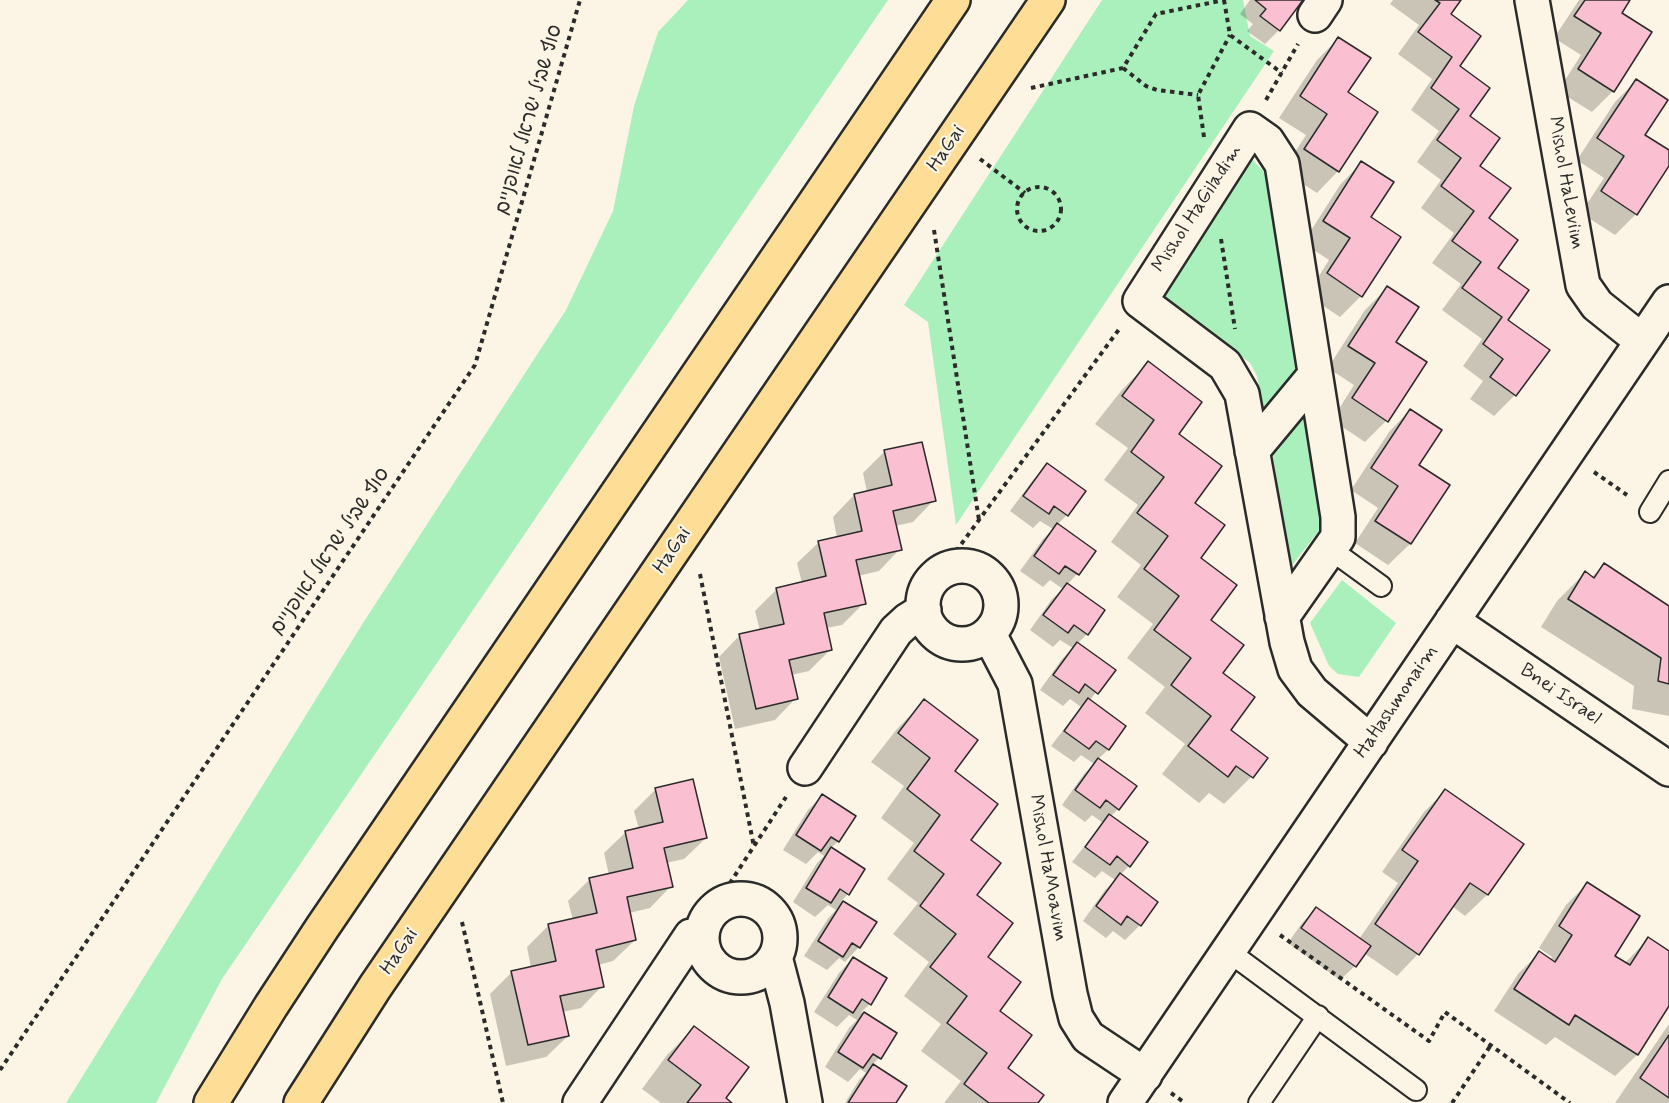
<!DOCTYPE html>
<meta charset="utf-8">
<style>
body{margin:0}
canvas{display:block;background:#fcf5e5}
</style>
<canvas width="1669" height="1103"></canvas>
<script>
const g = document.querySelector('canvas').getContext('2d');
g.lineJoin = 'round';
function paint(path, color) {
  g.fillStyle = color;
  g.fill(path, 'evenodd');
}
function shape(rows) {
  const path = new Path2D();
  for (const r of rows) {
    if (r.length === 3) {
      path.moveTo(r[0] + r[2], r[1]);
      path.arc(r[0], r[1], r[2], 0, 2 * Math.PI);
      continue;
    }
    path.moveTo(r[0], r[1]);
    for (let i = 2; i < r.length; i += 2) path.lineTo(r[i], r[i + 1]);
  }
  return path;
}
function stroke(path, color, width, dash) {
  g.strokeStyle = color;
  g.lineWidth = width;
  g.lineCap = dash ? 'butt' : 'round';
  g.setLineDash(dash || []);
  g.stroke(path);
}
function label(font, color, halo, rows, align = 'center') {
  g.font = font + ' Mynerve,"Playpen Sans Hebrew",sans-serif';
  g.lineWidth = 4.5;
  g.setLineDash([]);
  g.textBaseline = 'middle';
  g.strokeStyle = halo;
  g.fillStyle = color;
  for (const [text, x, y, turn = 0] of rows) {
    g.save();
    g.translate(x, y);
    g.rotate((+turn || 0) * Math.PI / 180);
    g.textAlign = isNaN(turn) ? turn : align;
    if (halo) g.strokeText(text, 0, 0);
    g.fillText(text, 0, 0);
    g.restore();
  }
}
paint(shape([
 [688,0,888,0,222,979,156,1103,66,1103,363,623,566,310,613,211,634,106,658,32],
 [1102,0,1243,0,1250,36,1274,51,956,525,928,322,904,305],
 [1248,155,1272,180,1300,370,1264,414,1257,376,1250,363,1161,296],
 [1309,409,1324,524,1290,568,1273,455],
 [1342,580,1396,623,1359,677,1338,674,1329,666,1310,623]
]), '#a9f0bd');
paint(shape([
 [1250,0,1301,0,1279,30,1265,44,1247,31,1253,24,1240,14],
 [1393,0,1459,0,1449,15,1506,320,1515,395,1494,416,1470,399,1483,381,1463,366,1482,339,1442,310,1461,284,1432,263,1454,233,1421,208,1441,180,1417,162,1439,131,1411,110,1432,79,1398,54,1419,25,1390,4],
 [1579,0,1629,0,1620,13,1613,91,1592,112,1558,91,1581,55,1554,38],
 [1338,39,1346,93,1338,171,1317,193,1283,171,1306,135,1279,118,1317,60],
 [1636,81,1643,135,1669,152,1669,163,1636,214,1615,235,1581,213,1604,178,1577,160,1615,102],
 [1361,163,1369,218,1361,296,1340,317,1307,295,1329,260,1303,243,1340,185],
 [1387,288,1386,421,1365,442,1332,420,1354,385,1328,368,1365,310],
 [1148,363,1177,434,1193,503,1199,558,1209,620,1221,674,1229,730,1266,758,1251,777,1224,804,1209,793,1199,803,1162,774,1185,744,1145,713,1165,687,1127,658,1153,624,1117,597,1141,565,1111,542,1138,505,1104,480,1128,448,1095,424,1121,391],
 [1410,410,1417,465,1448,485,1410,544,1388,565,1355,543,1378,508,1351,490,1389,432],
 [884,452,934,500,913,522,895,526,900,549,879,571,858,576,864,603,842,625,826,628,831,649,809,671,791,675,796,698,775,720,735,729,719,657,740,635,760,631,755,611,777,589,802,583,797,563,819,542,837,538,833,517,854,495,867,492,863,473],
 [1047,465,1067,515,1057,525,1094,551,1077,574,1067,585,1087,634,1077,644,1114,670,1089,701,1124,726,1108,750,1098,759,1118,809,1110,817,1129,866,1120,875,1156,902,1140,925,1125,940,1113,931,1106,938,1083,921,1105,890,1115,880,1102,871,1095,878,1072,862,1103,823,1092,815,1085,822,1062,805,1084,774,1094,764,1081,755,1074,762,1051,746,1081,707,1070,699,1063,706,1040,690,1062,659,1073,648,1060,640,1053,647,1030,630,1052,599,1063,589,1050,580,1043,587,1020,571,1043,539,1053,529,1040,521,1033,528,1010,511,1033,480],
 [1604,565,1669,607,1669,716,1632,709,1634,686,1541,627,1557,601,1585,573,1591,578],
 [924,701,953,771,969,840,975,895,985,957,998,1011,1006,1068,1036,1103,944,1103,961,1081,921,1051,941,1024,904,996,929,962,893,934,918,903,887,879,914,843,881,818,904,786,871,762,897,729],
 [656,789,706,838,684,859,666,863,671,886,650,908,629,913,635,940,613,961,598,965,602,986,581,1008,562,1012,568,1036,546,1057,506,1066,490,994,512,972,531,968,527,947,548,926,573,920,568,901,590,879,609,875,604,853,626,832,639,829,634,811],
 [1445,791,1522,844,1487,895,1465,916,1452,906,1418,954,1397,976,1364,953,1355,966,1340,980,1288,943,1302,923,1316,909,1359,939,1398,883,1382,872,1424,812],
 [822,796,838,841,831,848,848,894,841,901,875,922,859,947,845,962,839,958,827,970,804,956,829,917,836,910,828,905,815,917,793,902,817,863,824,856,818,852,806,864,783,850,808,810],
 [1587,884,1613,956,1624,964,1648,939,1669,952,1669,1004,1637,1055,1615,1076,1555,1037,1546,1045,1494,1011,1518,974,1539,953,1550,960,1552,957,1539,948,1566,905],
 [853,958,870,1004,861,1012,895,1034,879,1058,872,1065,894,1103,845,1103,859,1080,866,1073,860,1069,848,1082,825,1067,849,1028,857,1020,849,1015,837,1027,814,1012,839,973],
 [1669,1024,1669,1103,1615,1103],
 [694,1028,723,1098,729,1103,661,1103,642,1089,667,1055]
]), '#0003');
const building = shape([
 [1255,0,1303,0,1280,31,1260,16,1266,9,1255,0],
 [1435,0,1461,0,1451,14,1481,36,1460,66,1490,88,1470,116,1500,138,1480,166,1511,188,1489,218,1518,240,1498,268,1529,290,1508,320,1550,350,1516,396,1490,377,1503,359,1483,344,1502,317,1462,288,1481,262,1452,241,1474,211,1441,186,1461,158,1437,140,1459,109,1431,88,1452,57,1418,32,1440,3,1435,0],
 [1585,0,1630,0,1622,13,1652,32,1614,92,1578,69,1601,33,1574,16,1585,0],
 [1338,37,1371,58,1348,92,1378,112,1339,172,1304,149,1327,114,1300,96,1338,37],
 [1636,79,1668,100,1645,135,1669,150,1669,166,1637,215,1601,191,1624,156,1597,138,1636,79],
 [1361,161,1394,182,1371,217,1401,237,1362,297,1327,273,1350,238,1323,221,1361,161],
 [1387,286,1419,307,1396,342,1427,362,1388,422,1352,398,1375,363,1348,346,1387,286],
 [1148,361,1202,402,1179,434,1222,466,1195,503,1225,525,1201,558,1237,585,1211,620,1244,645,1223,673,1255,697,1231,730,1268,758,1253,778,1236,766,1228,777,1188,746,1211,716,1171,685,1191,658,1154,630,1179,596,1144,569,1168,536,1137,513,1164,477,1131,452,1154,420,1122,396,1148,361],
 [1410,409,1442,430,1419,465,1450,485,1411,544,1375,521,1398,486,1371,468,1410,409],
 [922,442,936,501,893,511,902,550,856,560,866,604,824,613,832,650,789,660,798,699,756,709,739,634,784,624,776,588,826,576,818,541,862,531,854,494,892,485,884,450,922,442],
 [1047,463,1086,491,1068,516,1054,506,1049,514,1023,496,1047,463],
 [1057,523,1096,551,1079,575,1065,566,1059,574,1034,556,1057,523],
 [1604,563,1669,606,1669,684,1658,681,1661,658,1568,599,1585,571,1594,578,1604,563],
 [1067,583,1105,610,1088,635,1074,625,1068,633,1043,615,1067,583],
 [1077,642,1116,670,1098,694,1085,684,1079,693,1053,675,1077,642],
 [1088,698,1126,726,1109,750,1096,741,1089,749,1064,731,1088,698],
 [924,699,978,740,955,771,998,804,971,840,1001,863,977,895,1013,923,988,957,1021,982,1000,1011,1032,1035,1008,1068,1044,1095,1038,1103,989,1103,964,1084,987,1053,947,1023,967,996,930,967,956,934,920,906,944,874,914,851,940,815,907,789,930,758,898,733,924,699],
 [1098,758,1137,786,1119,810,1106,800,1100,808,1075,790,1098,758],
 [693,779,707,838,664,848,673,887,627,897,636,940,596,950,604,987,560,996,569,1036,528,1045,511,971,556,961,548,924,597,913,589,878,633,868,625,831,663,822,655,788,693,779],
 [1445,789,1524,844,1488,895,1470,883,1419,955,1375,924,1418,861,1402,850,1445,789],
 [822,794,856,816,839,842,831,837,821,851,796,835,822,794],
 [1109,814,1148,842,1130,867,1117,856,1110,865,1085,847,1109,814],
 [831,847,865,869,849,895,840,889,831,903,806,888,831,847],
 [1120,873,1158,902,1141,926,1127,916,1121,925,1096,906,1120,873],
 [1587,882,1640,916,1615,956,1630,965,1648,937,1669,951,1669,1006,1638,1055,1575,1015,1569,1025,1514,989,1539,951,1555,962,1572,935,1559,926,1587,882],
 [843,901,877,922,860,948,852,943,843,957,818,941,843,901],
 [1316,907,1371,946,1356,967,1301,928,1316,907],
 [853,957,887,978,871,1005,862,999,853,1013,828,997,853,957],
 [864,1012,897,1033,881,1059,873,1054,863,1068,838,1052,864,1012],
 [694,1026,749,1067,726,1098,732,1103,687,1103,701,1085,668,1060,694,1026],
 [1669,1035,1669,1098,1640,1078,1669,1035],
 [873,1064,907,1086,896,1103,848,1103,873,1064]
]);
paint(building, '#fac0d1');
stroke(building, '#2b2b2b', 1.5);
const lane = shape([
 [1650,512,1669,481],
 [1330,549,1381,586],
 [1228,951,1416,1090],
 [1259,1103,1318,1016]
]);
const street = shape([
 [1532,0,1583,285,1597,305,1642,341],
 [1315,15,1325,0],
 [1252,451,1315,375],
 [962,605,39],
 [1282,617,1338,537,1338,517,1282,164,1267,141,1250,129,1140,301,1225,365,1242,394,1287,642,1295,669,1312,692,1371,742],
 [1452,621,1669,769],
 [989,634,1015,684,1070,994,1076,1018,1088,1037,1145,1075],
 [805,768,896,631,908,620,924,610],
 [741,938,39],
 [775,957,787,1003,805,1103],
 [580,1103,691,936,701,936],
 [1125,1103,1669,302]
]);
const highway = shape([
 [211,1103,271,1006,322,928,953,0],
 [301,1103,375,987,1048,0]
]);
stroke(lane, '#2b2b2b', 24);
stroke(street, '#2b2b2b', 38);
stroke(highway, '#2b2b2b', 38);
stroke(shape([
 [1224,0,1230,35,1282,73],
 [1123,68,1146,86,1157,90,1198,95],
 [1031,88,1123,68,1156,14,1224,0],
 [1266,100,1298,44],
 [1204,137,1198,95,1230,35],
 [980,159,1025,193],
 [1039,209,22],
 [934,230,979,520],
 [1221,239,1235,329],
 [1594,472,1627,495],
 [940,573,1120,328],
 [700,574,754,847],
 [715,906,786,797],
 [462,922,503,1103],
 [1280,935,1429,1041,1445,1012,1570,1103],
 [0,1070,475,365,580,0],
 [1171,1093,1185,1103],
 [1452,1103,1491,1045]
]), '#2b2b2b', 4, [4.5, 4.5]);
stroke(lane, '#fcf5e5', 20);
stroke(street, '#fcf5e5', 33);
stroke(highway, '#fede96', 33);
label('20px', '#2b2b2b', '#fcf5e5', [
 ["סוף שביל ישראל לאופניים",530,120,-74],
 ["HaGai",947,149,-56],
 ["Mishol HaLeviim",1565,183,80],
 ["Mishol HaGiladim",1198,209,-57],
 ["HaGai",673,551,-56],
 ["סוף שביל ישראל לאופניים",331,552,-56],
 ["Bnei Israel",1560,695,34],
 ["HaHashmonaim",1397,702,-56],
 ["Mishol HaMoavim",1047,868,80],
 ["HaGai",400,952,-56]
]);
</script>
